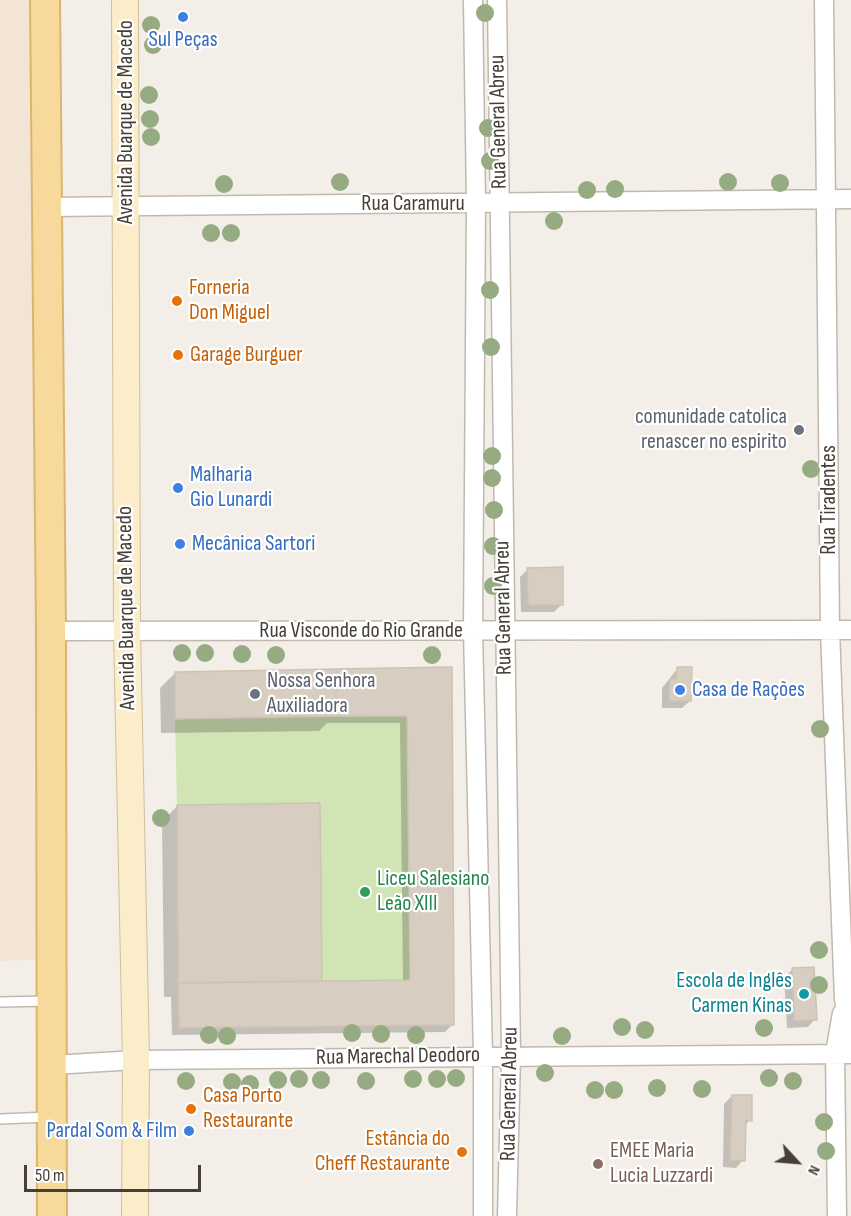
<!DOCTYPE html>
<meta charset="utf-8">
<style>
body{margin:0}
#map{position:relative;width:851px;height:1216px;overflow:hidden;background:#f3efe8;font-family:"Sofia Sans Condensed",sans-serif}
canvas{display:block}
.north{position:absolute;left:767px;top:1132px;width:60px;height:60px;-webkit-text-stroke:4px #fff;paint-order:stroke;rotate:116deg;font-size:16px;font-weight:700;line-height:24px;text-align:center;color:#463f37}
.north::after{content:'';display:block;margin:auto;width:21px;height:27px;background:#463f37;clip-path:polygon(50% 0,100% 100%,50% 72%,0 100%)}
.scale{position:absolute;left:24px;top:1165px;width:177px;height:27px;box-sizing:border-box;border:3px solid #463f37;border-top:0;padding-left:8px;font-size:18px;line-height:21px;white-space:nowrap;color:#463f37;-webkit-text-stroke:4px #fff;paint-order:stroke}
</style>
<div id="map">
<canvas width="851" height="1216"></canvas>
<div class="north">N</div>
<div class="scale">50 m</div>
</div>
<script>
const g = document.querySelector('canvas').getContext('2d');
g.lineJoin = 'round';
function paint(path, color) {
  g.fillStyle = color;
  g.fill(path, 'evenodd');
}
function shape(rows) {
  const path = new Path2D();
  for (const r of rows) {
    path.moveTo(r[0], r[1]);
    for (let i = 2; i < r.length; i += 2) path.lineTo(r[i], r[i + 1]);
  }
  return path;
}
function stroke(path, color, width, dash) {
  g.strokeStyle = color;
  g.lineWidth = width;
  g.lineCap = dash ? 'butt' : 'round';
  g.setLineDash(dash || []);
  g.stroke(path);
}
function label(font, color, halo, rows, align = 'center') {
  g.font = font + ' "Sofia Sans Condensed",sans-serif';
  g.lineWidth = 4.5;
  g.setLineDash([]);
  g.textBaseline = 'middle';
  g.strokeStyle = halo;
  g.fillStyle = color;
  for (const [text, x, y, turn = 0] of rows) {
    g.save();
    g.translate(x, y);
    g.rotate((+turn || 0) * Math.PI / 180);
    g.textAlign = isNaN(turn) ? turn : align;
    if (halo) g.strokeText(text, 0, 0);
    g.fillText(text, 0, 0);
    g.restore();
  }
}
paint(shape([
 [0,0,33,0,45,959,0,961]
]), '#f3e5d5');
paint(shape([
 [407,716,410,980,322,981,320,804,177,805,175,719]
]), '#d1e5b4');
paint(shape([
 [528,569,562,604,554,612,521,612,520,577],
 [678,668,690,701,682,708,662,708,662,688],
 [450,669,453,1024,445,1032,172,1035,171,997,164,997,162,822,177,806,320,980,318,983,403,982,400,723,327,723,319,731,161,733,160,688,175,673],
 [792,970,815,1019,808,1027,787,1028,784,977],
 [732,1096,750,1120,744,1126,743,1160,736,1168,723,1167,724,1104]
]), '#0003');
const building = shape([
 [563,567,563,605,528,605,527,568,563,567],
 [452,667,454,1025,179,1028,178,983,410,980,407,716,336,716,336,669,452,667],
 [677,667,692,667,691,701,669,701,670,679,677,679,677,667],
 [336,669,336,716,175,719,175,672,336,669],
 [320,803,322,981,178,983,177,805,320,803],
 [814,967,817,1020,794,1021,792,968,814,967],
 [732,1095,752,1095,752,1121,746,1120,745,1161,730,1160,732,1095]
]);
paint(building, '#d7cdc1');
stroke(building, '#cec2b2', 1.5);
const lane = shape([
 [0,1002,49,1001],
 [0,1119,49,1117]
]);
const street = shape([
 [473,0,476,203,473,631,483,1056,483,1216],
 [497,0,511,1055,507,1216],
 [824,0,830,630,844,999,851,1039],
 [47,207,851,199],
 [51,631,851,630],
 [53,1065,136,1060,851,1054],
 [837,1216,835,1053,842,1013]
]);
const secondary = shape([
 [125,0,127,631,136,1060,135,1216]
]);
const primary = shape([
 [45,0,51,631,52,1216]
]);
stroke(lane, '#c1b9ae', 12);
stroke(street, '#c1b9ae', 21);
stroke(secondary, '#d0bf9a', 28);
stroke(primary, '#dcb56d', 32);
stroke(lane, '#fff', 9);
stroke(street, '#fff', 18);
stroke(secondary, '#fbedca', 26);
stroke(primary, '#f8d99c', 28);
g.fillStyle = '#97ab82';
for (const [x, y] of [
 [485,13],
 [151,25],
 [153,45],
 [149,95],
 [150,119],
 [488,128],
 [151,137],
 [490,161],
 [340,182],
 [728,182],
 [780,183],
 [224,184],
 [615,189],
 [587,190],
 [554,221],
 [211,233],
 [231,233],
 [490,290],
 [491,347],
 [492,456],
 [811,469],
 [492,478],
 [494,510],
 [493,546],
 [493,586],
 [182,653],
 [205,653],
 [242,654],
 [276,655],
 [432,655],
 [820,729],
 [161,818],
 [819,950],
 [819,985],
 [622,1027],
 [764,1028],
 [645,1030],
 [352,1033],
 [381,1034],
 [209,1035],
 [416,1035],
 [227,1036],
 [562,1036],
 [545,1073],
 [456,1078],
 [769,1078],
 [299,1079],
 [413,1079],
 [437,1079],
 [278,1080],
 [321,1080],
 [186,1081],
 [366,1081],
 [793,1081],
 [232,1082],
 [250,1084],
 [657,1088],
 [702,1089],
 [595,1090],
 [614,1090],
 [824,1122],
 [826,1151]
]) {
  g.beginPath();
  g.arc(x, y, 9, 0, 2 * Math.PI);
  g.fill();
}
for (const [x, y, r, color] of [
 [183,17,6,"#3f7fe0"],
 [177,301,6,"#e8710a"],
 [178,355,6,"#e8710a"],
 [799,430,6,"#6b7280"],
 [178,488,6,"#3f7fe0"],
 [180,544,6,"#3f7fe0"],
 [680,690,6,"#3f7fe0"],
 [255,694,6,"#6b7280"],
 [365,892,6,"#2e9e5b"],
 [804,994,6,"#0f9aa8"],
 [191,1109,6,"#e8710a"],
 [189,1131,6,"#3f7fe0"],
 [462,1152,6,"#e8710a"],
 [598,1164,6,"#8d6e63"]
]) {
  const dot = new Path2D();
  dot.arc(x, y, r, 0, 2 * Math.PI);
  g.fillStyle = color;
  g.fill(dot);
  stroke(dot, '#fff', 2);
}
label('22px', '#366cbe', '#fff', [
 ["Sul Peças",183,40,"center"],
 ["Malharia",190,475],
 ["Gio Lunardi",190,500],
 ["Mecânica Sartori",192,544],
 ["Casa de Rações",692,690],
 ["Pardal Som & Film",177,1131,"right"]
], 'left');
label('22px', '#463f37', '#fff', [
 ["Avenida Buarque de Macedo",126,122,-90],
 ["Rua General Abreu",499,122,-91],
 ["Rua Caramuru",413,204],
 ["Rua Tiradentes",829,500,-90],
 ["Avenida Buarque de Macedo",127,608,-91],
 ["Rua General Abreu",504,608,-91],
 ["Rua Visconde do Rio Grande",361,631],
 ["Rua Marechal Deodoro",398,1057,-1],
 ["Rua General Abreu",510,1094,-89]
]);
label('22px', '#c56008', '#fff', [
 ["Forneria",189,288],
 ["Don Miguel",189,313],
 ["Garage Burguer",190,355],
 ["Casa Porto",203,1096],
 ["Restaurante",203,1121],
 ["Estância do",450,1139,"right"],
 ["Cheff Restaurante",450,1164,"right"]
], 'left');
label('22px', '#5b616d', '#fff', [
 ["comunidade catolica",787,417],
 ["renascer no espirito",787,442],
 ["Nossa Senhora",267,681,"left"],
 ["Auxiliadora",267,706,"left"]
], 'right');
label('22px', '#27864d', '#fff', [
 ["Liceu Salesiano",377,879],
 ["Leão XIII",377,904]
], 'left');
label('22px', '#0d838f', '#fff', [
 ["Escola de Inglês",792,981],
 ["Carmen Kinas",792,1006]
], 'right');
label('22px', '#785e54', '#fff', [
 ["EMEE Maria",610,1151],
 ["Lucia Luzzardi",610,1176]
], 'left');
</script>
